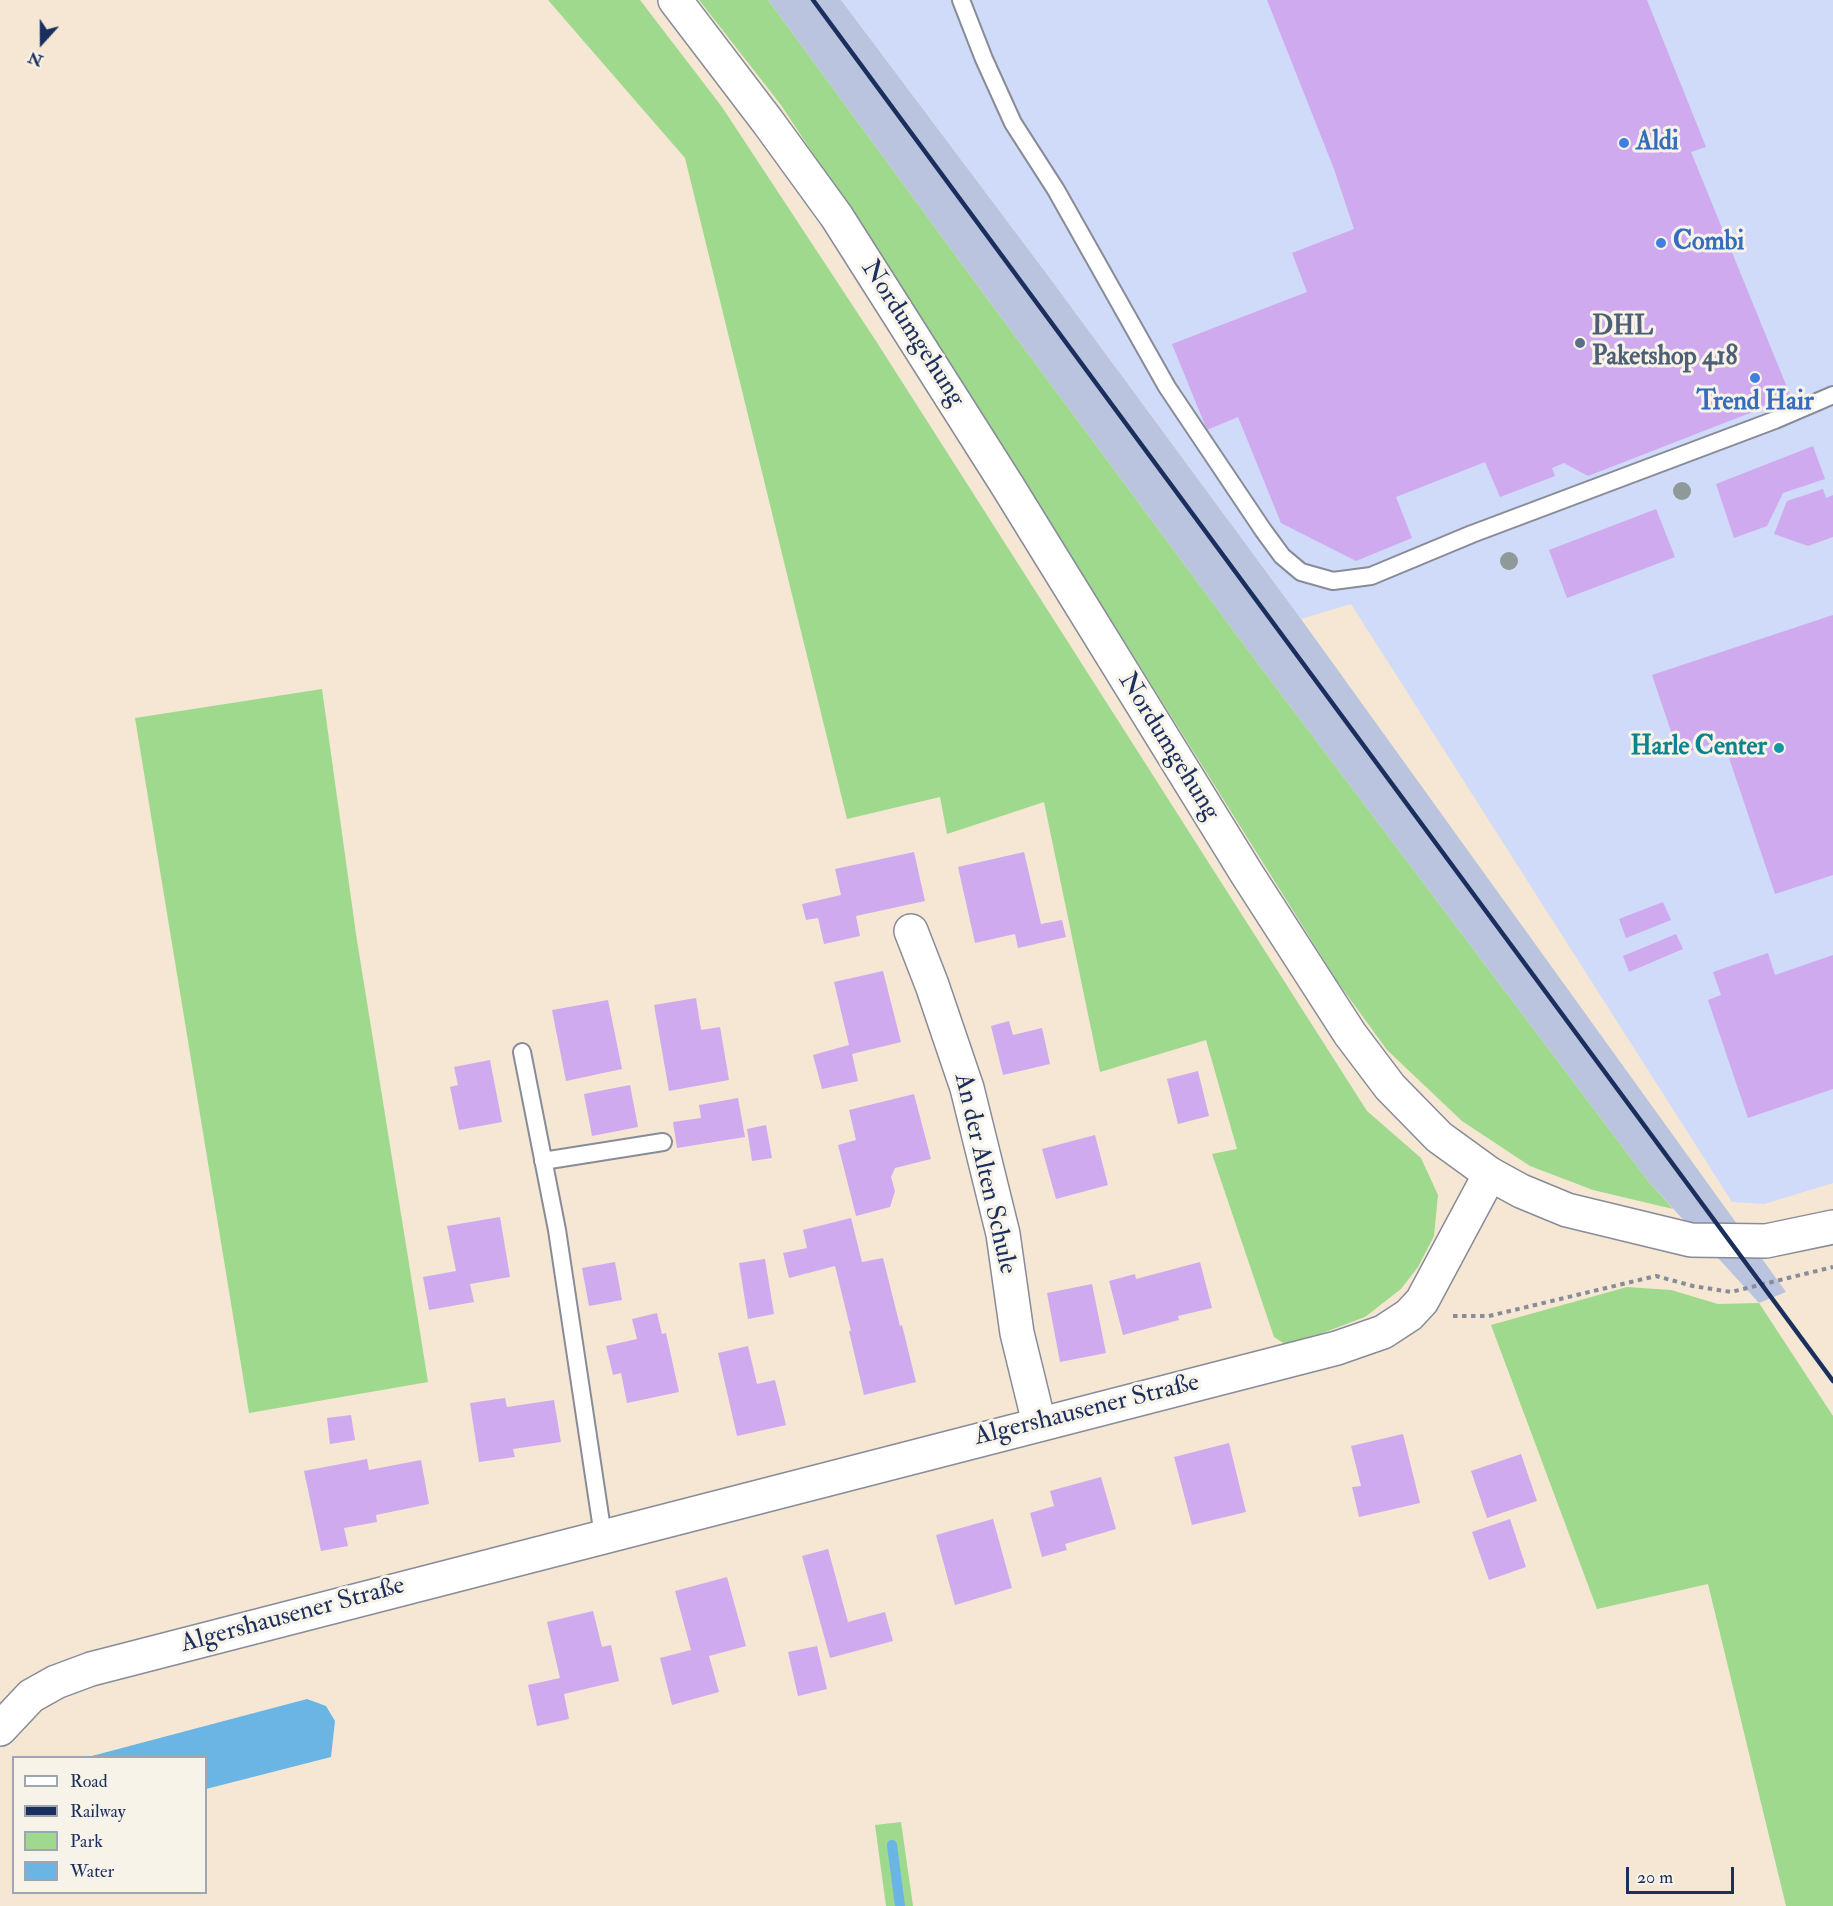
<!DOCTYPE html>
<meta charset="utf-8">
<style>
body{margin:0}
#map{position:relative;width:1833px;height:1906px;overflow:hidden;background:#f5e7d3;font-family:"IM FELL Double Pica",serif}
canvas{display:block}
.legend{position:absolute;left:12px;top:1756px;width:195px;height:138px;box-sizing:border-box;background:#f7f3e8;border:2px solid #9fa5b1;margin:0;padding:8px 10px;list-style:none;font-size:18px;color:#1b2f5e}
.legend li{display:flex;align-items:center;gap:12px;height:30px}
.legend b{width:30px;border:2px solid #9fa5b1}
.north{position:absolute;left:12px;top:12px;width:60px;height:60px;-webkit-text-stroke:4px #f7f3e8;paint-order:stroke;rotate:201deg;font-size:16px;font-weight:700;line-height:24px;text-align:center;color:#1b2f5e}
.north::after{content:'';display:block;margin:auto;width:21px;height:27px;background:#1b2f5e;clip-path:polygon(50% 0,100% 100%,50% 72%,0 100%)}
.scale{position:absolute;left:1626px;top:1867px;width:108px;height:27px;box-sizing:border-box;border:3px solid #1b2f5e;border-top:0;padding-left:8px;font-size:18px;line-height:21px;white-space:nowrap;color:#1b2f5e;-webkit-text-stroke:4px #f7f3e8;paint-order:stroke}
</style>
<div id="map">
<canvas width="1833" height="1906"></canvas>
<ul class="legend">
<li><b style="height:8px;background:#fff"></b>Road</li>
<li><b style="height:8px;background:#1b2f5e"></b>Railway</li>
<li><b style="height:16px;background:#9ed98d"></b>Park</li>
<li><b style="height:16px;background:#6ab5e3"></b>Water</li>
</ul>
<div class="north">N</div>
<div class="scale">20 m</div>
</div>
<script>
const g = document.querySelector('canvas').getContext('2d');
g.lineJoin = 'round';
function paint(path, color) {
  g.fillStyle = color;
  g.fill(path, 'evenodd');
}
function shape(rows) {
  const path = new Path2D();
  for (const r of rows) {
    path.moveTo(r[0], r[1]);
    for (let i = 2; i < r.length; i += 2) path.lineTo(r[i], r[i + 1]);
  }
  return path;
}
function stroke(path, color, width, dash) {
  g.strokeStyle = color;
  g.lineWidth = width;
  g.lineCap = dash ? 'butt' : 'round';
  g.setLineDash(dash || []);
  g.stroke(path);
}
function label(font, color, halo, rows, align = 'center') {
  g.font = font + ' "IM FELL Double Pica",serif';
  g.lineWidth = 6;
  g.setLineDash([]);
  g.textBaseline = 'middle';
  g.strokeStyle = halo;
  g.fillStyle = color;
  for (const [text, x, y, turn = 0] of rows) {
    g.save();
    g.translate(x, y);
    g.rotate((+turn || 0) * Math.PI / 180);
    g.textAlign = isNaN(turn) ? turn : align;
    if (halo) g.strokeText(text, 0, 0);
    g.fillText(text, 0, 0);
    g.restore();
  }
}
paint(shape([
 [841,0,1833,0,1833,1183,1764,1204,1732,1202,1351,604,1301,619,1049,277]
]), '#d0daf9');
paint(shape([
 [768,0,841,0,1049,277,1301,619,1786,1292,1759,1303,1648,1181,1247,649,983,293]
]), '#bac4de');
paint(shape([
 [548,0,640,0,722,107,876,341,1367,1111,1421,1158,1438,1195,1434,1236,1418,1267,1401,1289,1365,1317,1288,1346,1274,1337,1212,1154,1237,1149,1206,1040,1100,1072,1044,802,947,834,940,797,847,819,685,158],
 [699,0,768,0,983,293,1247,649,1648,1181,1673,1209,1593,1190,1530,1166,1462,1121,1387,1050,1337,981,954,369,781,105],
 [322,689,356,934,428,1382,249,1413,135,718],
 [1627,1287,1671,1290,1718,1304,1759,1303,1833,1416,1833,1906,1786,1906,1708,1584,1597,1609,1491,1325],
 [901,1822,913,1906,886,1906,875,1825]
]), '#9ed98d');
paint(shape([
 [307,1699,326,1706,335,1721,331,1757,206,1789,206,1758,88,1757]
]), '#6ab5e3');
stroke(shape([
 [892,1845,900,1906]
]), '#6ab5e3', 10);
paint(shape([
 [1267,0,1647,0,1706,147,1691,152,1791,397,1588,476,1564,463,1552,468,1555,476,1500,497,1485,462,1396,497,1412,538,1356,561,1281,523,1238,417,1207,430,1172,344,1307,292,1292,253,1354,229,1334,169],
 [1813,446,1825,479,1783,493,1767,526,1734,538,1716,484],
 [1823,489,1826,498,1833,495,1833,537,1808,546,1774,534,1787,501],
 [1656,509,1675,557,1567,598,1549,550],
 [1833,615,1833,875,1775,894,1723,740,1679,755,1652,675],
 [914,852,925,901,856,916,860,936,824,944,818,918,806,920,802,904,841,895,835,869],
 [1024,852,1041,924,1062,920,1066,937,1018,948,1015,934,975,943,958,867],
 [1663,902,1671,920,1626,938,1619,919],
 [1676,934,1683,949,1629,972,1623,956],
 [1768,953,1775,975,1833,955,1833,1089,1748,1118,1708,1000,1721,995,1713,972],
 [883,971,901,1042,852,1054,858,1081,822,1089,813,1055,849,1045,834,982],
 [696,998,701,1030,720,1027,729,1080,669,1091,654,1005],
 [608,1000,622,1069,566,1081,552,1010],
 [1009,1021,1013,1035,1042,1028,1050,1064,1003,1075,991,1026],
 [490,1060,502,1122,459,1130,450,1087,458,1085,454,1067],
 [1198,1071,1209,1116,1178,1124,1167,1079],
 [630,1085,638,1127,592,1136,584,1094],
 [914,1094,931,1159,895,1168,891,1177,895,1191,890,1207,856,1216,838,1145,856,1140,849,1110],
 [738,1098,745,1137,677,1148,673,1122,701,1118,699,1105],
 [766,1125,772,1158,752,1161,747,1129],
 [1095,1135,1108,1185,1056,1199,1042,1149],
 [500,1217,510,1277,470,1284,474,1302,429,1310,423,1277,456,1271,447,1226],
 [851,1218,862,1262,883,1258,900,1326,902,1325,916,1382,864,1395,849,1331,851,1331,835,1266,789,1278,783,1253,807,1248,803,1230],
 [765,1259,774,1314,748,1319,739,1263],
 [615,1262,622,1300,589,1306,582,1268],
 [1200,1262,1212,1308,1178,1316,1179,1320,1123,1335,1109,1281,1135,1274,1136,1279],
 [1092,1284,1106,1353,1060,1362,1047,1293],
 [657,1313,662,1334,666,1333,679,1392,627,1403,621,1373,613,1375,606,1346,637,1339,632,1319],
 [748,1346,757,1384,775,1380,786,1425,737,1436,718,1353],
 [505,1398,507,1407,554,1400,561,1442,513,1449,515,1457,479,1462,470,1403],
 [351,1415,355,1440,330,1444,327,1418],
 [1403,1434,1420,1503,1359,1517,1352,1487,1361,1486,1351,1446],
 [1229,1443,1246,1512,1192,1525,1174,1457],
 [1521,1454,1537,1501,1487,1518,1471,1471],
 [367,1459,369,1470,421,1460,429,1504,376,1515,377,1522,344,1528,348,1546,321,1551,304,1471],
 [1101,1477,1116,1529,1065,1544,1067,1550,1042,1557,1030,1513,1054,1506,1050,1491],
 [993,1519,1012,1588,955,1605,936,1535],
 [1510,1519,1526,1567,1489,1580,1472,1532],
 [828,1549,848,1622,885,1612,893,1641,830,1658,802,1556],
 [727,1577,746,1646,709,1656,719,1692,672,1705,660,1658,691,1650,675,1591],
 [593,1611,602,1647,611,1645,619,1681,564,1694,569,1719,537,1726,528,1685,560,1678,547,1622],
 [817,1646,827,1689,798,1696,788,1652]
]), '#cfaaef');
const service = shape([
 [961,0,984,59,1013,123,1056,190,1167,387,1263,530,1282,556,1301,572,1333,581,1371,576,1472,534,1775,420,1833,395],
 [522,1052,557,1230,603,1536],
 [543,1161,663,1142]
]);
const minor = shape([
 [911,931,932,985,967,1088,1003,1234,1017,1333,1039,1423],
 [0,1729,31,1696,56,1682,91,1669,1337,1348,1383,1332,1409,1315,1422,1301,1490,1174]
]);
const secondary = shape([
 [675,0,768,122,837,217,1007,485,1247,874,1350,1034,1390,1087,1439,1137,1490,1174,1521,1191,1567,1210,1691,1240,1766,1241,1833,1227]
]);
stroke(service, '#888b98', 20);
stroke(minor, '#888b98', 36);
stroke(secondary, '#888b98', 36);
stroke(shape([
 [1453,1316,1489,1316,1656,1276,1693,1286,1731,1292,1833,1267]
]), '#888b98', 4, [4.5, 4.5]);
stroke(service, '#fff', 16);
stroke(minor, '#fff', 33);
stroke(secondary, '#fff', 33);
stroke(shape([
 [813,0,1833,1381]
]), '#1b2f5e', 4.5);
g.fillStyle = '#8f9999';
for (const [x, y] of [
 [1682,491],
 [1509,561]
]) {
  g.beginPath();
  g.arc(x, y, 9, 0, 2 * Math.PI);
  g.fill();
}
for (const [x, y, r, color] of [
 [1624,143,6,"#3f7fe0"],
 [1661,243,6,"#3f7fe0"],
 [1580,343,6,"#5c6f8a"],
 [1755,378,6,"#3f7fe0"],
 [1779,748,6,"#0f9aa8"]
]) {
  const dot = new Path2D();
  dot.arc(x, y, r, 0, 2 * Math.PI);
  g.fillStyle = color;
  g.fill(dot);
  stroke(dot, '#f7f3e8', 2);
}
label('bold 26px', '#366cbe', '#f7f3e8', [
 ["Aldi",1636,143],
 ["Combi",1673,243],
 ["Trend Hair",1755,403,"center"]
], 'left');
label('bold 26px', '#4e5e75', '#f7f3e8', [
 ["DHL",1592,328],
 ["Paketshop 418",1592,358]
], 'left');
label('26px', '#1b2f5e', '#f7f3e8', [
 ["Nordumgehung",912,334,57],
 ["Nordumgehung",1168,747,58],
 ["An der Alten Schule",984,1174,77],
 ["Algershausener Straße",1087,1411,-14],
 ["Algershausener Straße",293,1616,-15]
]);
label('bold 26px', '#0d838f', '#f7f3e8', [
 ["Harle Center",1767,748]
], 'right');
</script>
